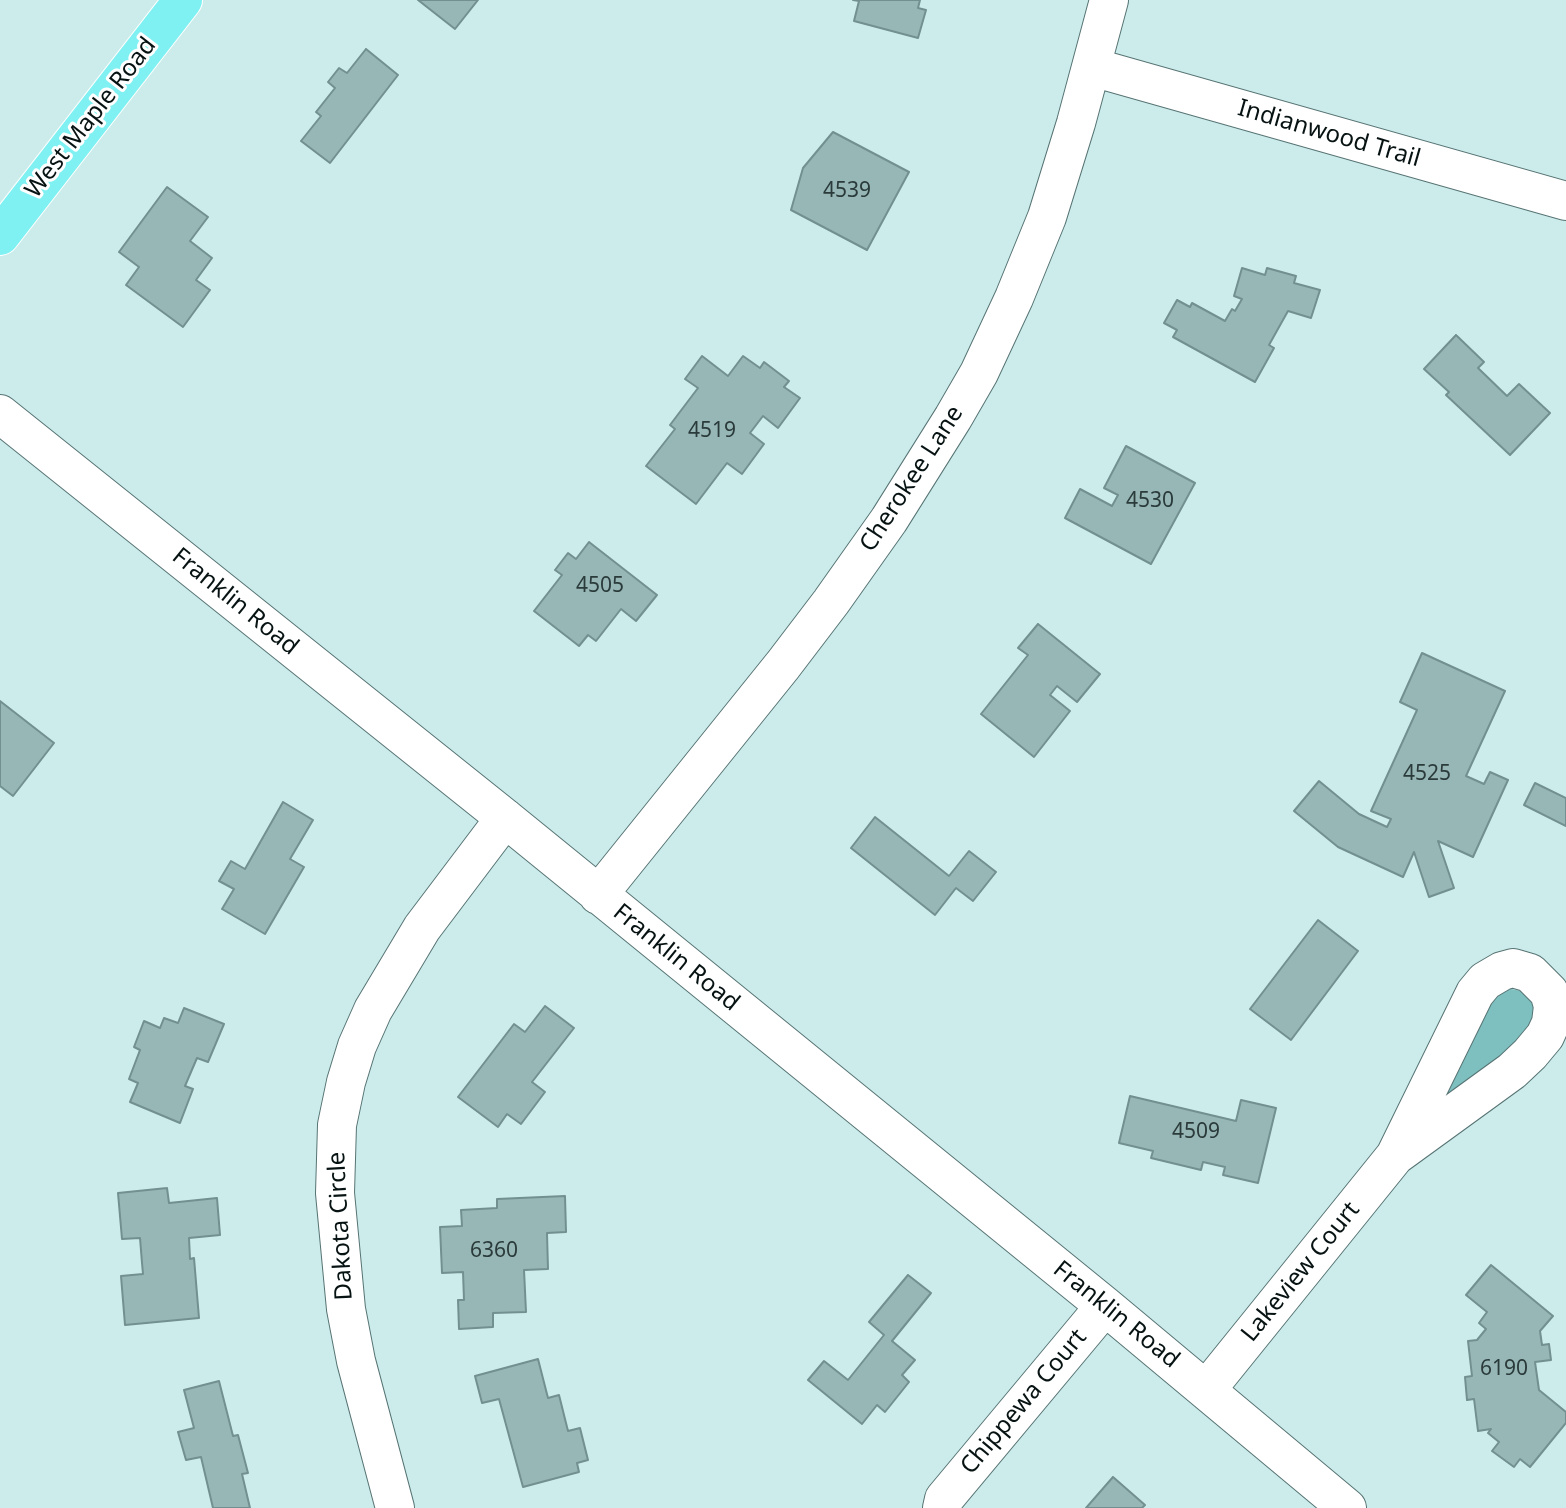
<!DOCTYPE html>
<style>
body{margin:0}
canvas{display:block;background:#cceceb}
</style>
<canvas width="1566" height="1508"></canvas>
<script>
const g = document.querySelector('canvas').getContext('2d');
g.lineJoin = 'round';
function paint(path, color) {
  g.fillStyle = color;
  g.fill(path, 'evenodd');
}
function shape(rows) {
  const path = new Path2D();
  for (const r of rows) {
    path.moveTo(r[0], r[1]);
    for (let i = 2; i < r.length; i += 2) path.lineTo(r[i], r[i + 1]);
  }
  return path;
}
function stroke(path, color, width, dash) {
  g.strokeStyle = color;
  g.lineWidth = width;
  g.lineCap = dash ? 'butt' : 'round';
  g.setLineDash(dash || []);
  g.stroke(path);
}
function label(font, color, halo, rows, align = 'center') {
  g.font = font + ' "Noto Sans",sans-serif';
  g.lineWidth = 6;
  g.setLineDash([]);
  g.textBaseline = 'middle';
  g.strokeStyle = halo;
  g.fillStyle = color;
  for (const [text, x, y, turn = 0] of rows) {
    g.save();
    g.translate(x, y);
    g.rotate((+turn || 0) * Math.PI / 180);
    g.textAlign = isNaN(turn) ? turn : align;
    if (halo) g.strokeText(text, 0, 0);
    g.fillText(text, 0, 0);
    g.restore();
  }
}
paint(shape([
 [1511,989,1527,992,1538,1010,1521,1045,1430,1108,1473,1022,1501,992]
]), '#7ebfbf');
const building = shape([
 [418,0,478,0,455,29,418,0],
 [853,0,920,0,918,8,926,10,918,38,854,21,859,1,853,0],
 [366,49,398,75,330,163,301,141,321,116,316,112,335,88,328,82,339,68,347,73,366,49],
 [833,132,909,172,867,250,791,210,803,168,833,132],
 [167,187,208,217,190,241,212,258,196,280,210,290,183,327,126,285,139,267,119,252,167,187],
 [1242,268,1265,275,1267,268,1296,276,1294,283,1320,290,1311,318,1288,311,1269,345,1274,348,1255,382,1173,337,1177,330,1164,323,1177,300,1190,307,1192,303,1225,321,1232,309,1235,311,1242,299,1234,296,1242,268],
 [1456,335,1484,362,1478,368,1507,396,1519,384,1550,413,1510,455,1446,395,1449,392,1424,369,1456,335],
 [702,356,728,376,743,356,760,368,764,362,789,381,784,387,800,398,778,428,763,416,750,433,764,444,742,474,727,463,696,504,646,466,675,429,670,425,698,388,685,379,702,356],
 [1126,446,1195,483,1151,564,1065,518,1080,489,1112,506,1118,495,1104,488,1126,446],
 [589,542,657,595,636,621,621,609,596,641,588,635,579,646,534,611,562,575,555,570,568,553,576,559,589,542],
 [1038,624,1100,674,1077,702,1057,686,1050,695,1070,711,1034,757,981,714,1028,655,1018,648,1038,624],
 [1422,653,1505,691,1466,776,1484,784,1490,772,1508,780,1473,857,1438,841,1454,888,1429,897,1414,852,1403,877,1338,847,1294,811,1319,781,1359,814,1387,827,1391,819,1371,811,1417,710,1400,702,1422,653],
 [0,701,54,743,13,796,0,786,0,701],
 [1535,783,1566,798,1566,826,1524,805,1535,783],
 [283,802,313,820,290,859,304,867,265,934,222,909,234,889,219,881,231,861,245,869,283,802],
 [875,817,949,876,969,851,996,872,973,901,956,888,935,915,851,848,875,817],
 [1318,920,1358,951,1291,1040,1250,1009,1318,920],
 [545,1006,574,1028,532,1082,545,1092,521,1124,507,1114,498,1127,458,1097,514,1024,525,1032,545,1006],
 [184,1008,224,1024,208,1062,197,1058,185,1086,193,1089,180,1123,130,1102,138,1083,129,1079,140,1050,134,1047,144,1021,160,1028,164,1018,178,1023,184,1008],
 [1130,1096,1236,1121,1241,1100,1276,1108,1258,1183,1223,1175,1225,1167,1203,1162,1201,1170,1151,1158,1153,1151,1119,1143,1130,1096],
 [167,1188,169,1203,217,1198,220,1235,189,1238,190,1259,194,1258,199,1318,125,1325,121,1276,143,1274,142,1263,140,1238,122,1239,118,1193,167,1188],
 [565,1196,566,1232,547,1233,548,1269,524,1270,526,1312,493,1313,493,1327,459,1329,458,1300,464,1300,463,1272,442,1273,440,1227,462,1226,461,1210,497,1208,497,1199,565,1196],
 [1491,1265,1553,1316,1540,1331,1542,1345,1549,1344,1551,1360,1535,1362,1539,1390,1566,1412,1566,1423,1530,1467,1520,1459,1514,1467,1492,1451,1499,1442,1488,1433,1491,1429,1478,1431,1474,1399,1467,1400,1465,1377,1472,1376,1468,1341,1477,1340,1486,1329,1479,1323,1487,1312,1466,1295,1491,1265],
 [908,1275,931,1293,892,1341,915,1360,902,1375,909,1382,885,1412,877,1405,862,1424,808,1380,824,1361,848,1380,884,1335,869,1322,908,1275],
 [538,1359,548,1398,559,1395,568,1431,580,1428,588,1460,577,1463,579,1472,523,1487,499,1399,482,1403,475,1376,538,1359],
 [219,1381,233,1436,238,1435,248,1473,242,1474,250,1508,213,1508,201,1457,186,1460,178,1432,194,1428,184,1390,219,1381],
 [1113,1477,1145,1505,1142,1508,1086,1508,1113,1477]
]);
paint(building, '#97b6b6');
stroke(building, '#72908f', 2);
const minor = shape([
 [1092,67,1566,201],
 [0,414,505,818,1105,1306,1347,1508],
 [598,895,783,665,831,602,889,520,953,418,979,373,1014,298,1047,217,1076,123,1109,0],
 [1207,1389,1395,1156,1512,1071,1530,1054,1545,1036,1551,1023,1553,1006,1549,992,1530,973,1513,968,1502,971,1485,981,1475,993,1395,1156],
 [395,1508,356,1361,346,1309,335,1193,337,1125,346,1082,357,1046,373,1010,422,928,505,818],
 [942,1508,944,1499,1105,1306]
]);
const major = shape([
 [0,236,183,0]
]);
stroke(minor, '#577474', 40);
stroke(major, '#fff', 40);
stroke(minor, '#fff', 38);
stroke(major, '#7ff1f2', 38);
label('21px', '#2b3b3b', null, [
 ["4539",847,191],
 ["4519",712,431],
 ["4530",1150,501],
 ["4505",600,586],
 ["4525",1427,774],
 ["4509",1196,1132],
 ["6360",494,1251],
 ["6190",1504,1369]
]);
label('24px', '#071212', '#fff', [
 ["West Maple Road",91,118,-52],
 ["Indianwood Trail",1329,134,16],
 ["Cherokee Lane",912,479,-57],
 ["Franklin Road",235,602,39],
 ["Franklin Road",676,958,39],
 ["Dakota Circle",341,1226,-93],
 ["Lakeview Court",1301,1272,-51],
 ["Franklin Road",1116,1315,39],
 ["Chippewa Court",1024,1402,-50]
]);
</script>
